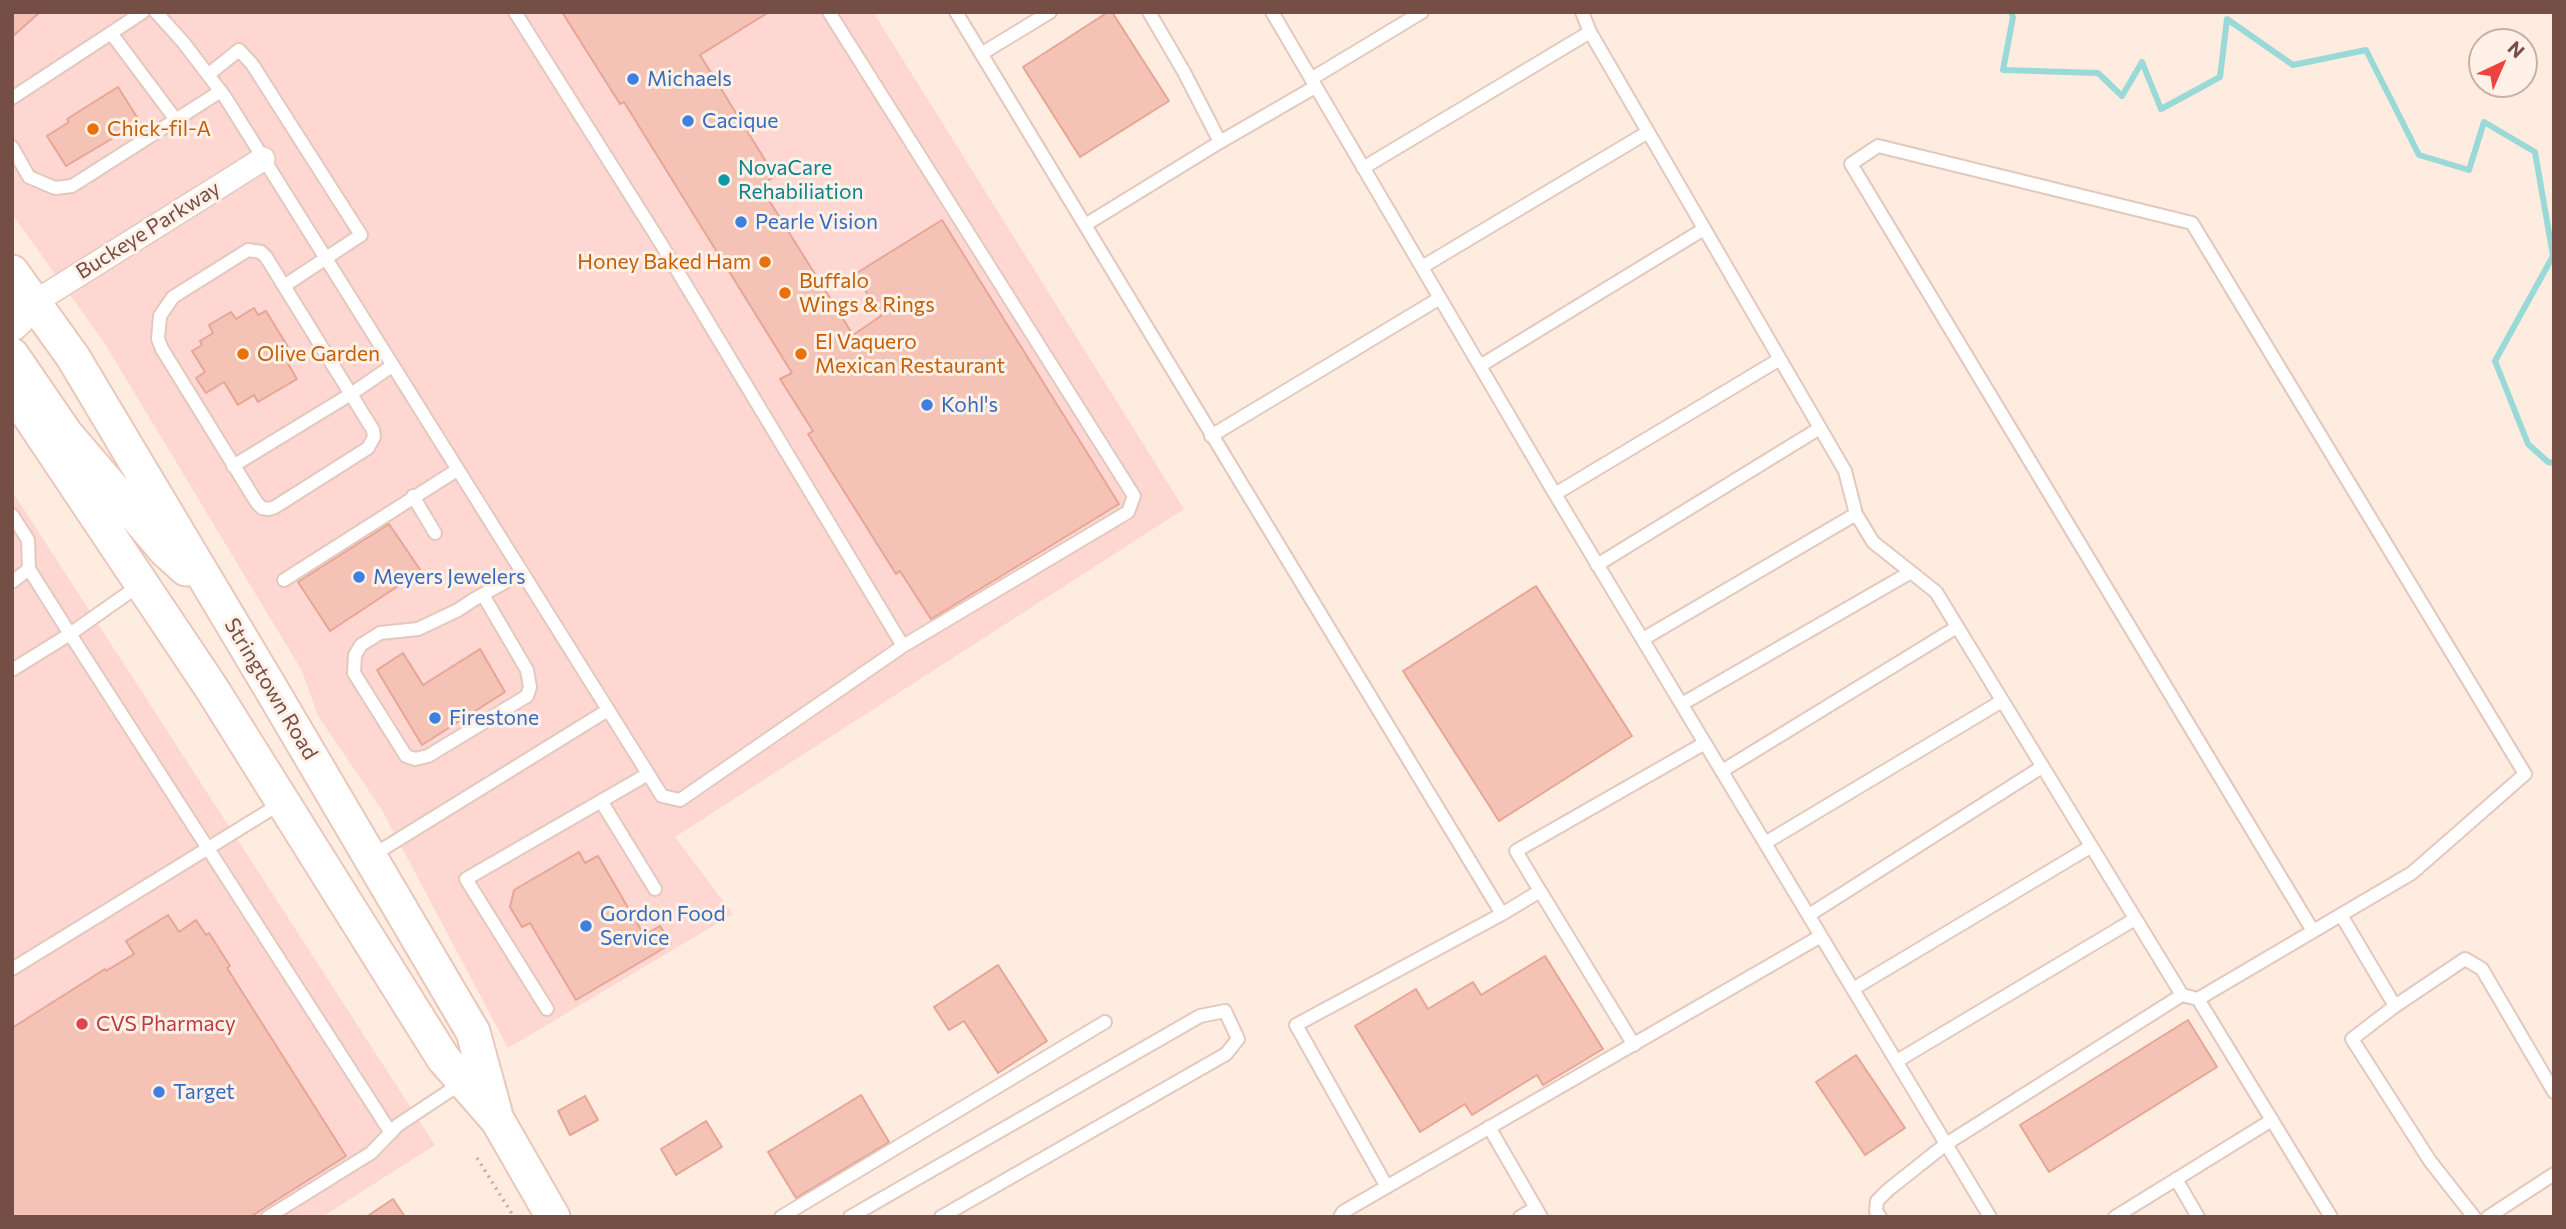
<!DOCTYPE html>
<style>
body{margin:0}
#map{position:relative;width:2566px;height:1229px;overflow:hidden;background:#fdecdf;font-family:Commissioner,sans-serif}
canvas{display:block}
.frame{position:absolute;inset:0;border:14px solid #754e46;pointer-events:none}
.north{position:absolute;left:2468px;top:28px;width:70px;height:70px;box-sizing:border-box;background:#fff1e7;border:2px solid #c8b0a7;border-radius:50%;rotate:44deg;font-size:19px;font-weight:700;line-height:28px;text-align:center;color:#754e46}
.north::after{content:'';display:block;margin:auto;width:24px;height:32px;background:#ee443e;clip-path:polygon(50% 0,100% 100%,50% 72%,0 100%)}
</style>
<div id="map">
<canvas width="2566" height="1229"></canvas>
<div class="frame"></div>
<div class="north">N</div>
</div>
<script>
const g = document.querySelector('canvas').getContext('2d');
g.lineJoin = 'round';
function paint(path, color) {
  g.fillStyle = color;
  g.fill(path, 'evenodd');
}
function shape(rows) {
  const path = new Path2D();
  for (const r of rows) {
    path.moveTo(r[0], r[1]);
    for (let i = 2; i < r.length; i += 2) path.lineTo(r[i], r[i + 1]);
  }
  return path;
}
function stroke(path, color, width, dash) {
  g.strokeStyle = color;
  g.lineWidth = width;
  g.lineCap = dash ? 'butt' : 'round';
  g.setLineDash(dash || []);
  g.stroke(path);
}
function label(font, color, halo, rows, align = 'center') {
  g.font = font + ' Commissioner,sans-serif';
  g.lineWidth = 6;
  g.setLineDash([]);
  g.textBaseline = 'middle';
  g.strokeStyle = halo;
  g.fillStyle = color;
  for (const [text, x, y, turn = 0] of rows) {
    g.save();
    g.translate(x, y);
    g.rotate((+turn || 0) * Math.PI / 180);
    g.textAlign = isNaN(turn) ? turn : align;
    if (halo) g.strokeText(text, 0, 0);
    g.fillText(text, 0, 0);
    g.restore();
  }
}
paint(shape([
 [12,12,873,12,1184,509,675,837,733,914,508,1048,382,810,318,716,302,671,105,344,12,214],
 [12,491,435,1145,322,1217,12,1217]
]), '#fed7d2');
stroke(shape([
 [2011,12,2013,17,2003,70,2098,73,2122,96,2142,62,2161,109,2220,77,2227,19,2293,65,2366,50,2419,155,2469,170,2484,122,2535,152,2553,256,2495,361,2528,444,2548,462,2554,463]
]), '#99d9d7', 6);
const building = shape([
 [12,12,40,12,12,37,12,12],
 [562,12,769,12,700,55,775,176,760,186,853,335,881,316,855,274,942,220,1119,504,931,619,900,571,896,574,808,434,813,431,780,379,792,373,624,102,620,104,562,12],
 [1108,12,1112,12,1169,101,1080,157,1023,67,1108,12],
 [118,87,140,122,66,166,47,136,69,122,67,119,118,87],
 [254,308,258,315,266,311,294,357,287,362,297,379,258,402,254,395,238,405,224,382,206,393,196,378,205,372,192,351,202,345,200,341,213,333,209,325,231,312,236,319,254,308],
 [389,524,421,571,330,631,298,582,389,524],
 [1536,586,1632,736,1499,821,1403,671,1536,586],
 [480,649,505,692,422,745,377,670,403,653,423,685,480,649],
 [579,852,585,863,598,856,644,935,660,926,671,944,576,1000,530,923,522,927,510,907,514,890,579,852],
 [168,915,179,932,196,920,206,935,209,933,230,966,227,968,346,1156,250,1217,12,1217,12,1028,105,969,106,971,134,954,126,941,168,915],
 [1545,956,1603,1049,1543,1085,1537,1075,1472,1115,1465,1104,1420,1132,1355,1026,1416,989,1428,1009,1473,982,1481,995,1545,956],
 [998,965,1047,1041,998,1073,964,1021,949,1030,934,1007,998,965],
 [2188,1020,2217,1067,2049,1172,2020,1125,2188,1020],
 [1856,1055,1905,1128,1865,1155,1816,1082,1856,1055],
 [861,1095,889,1142,796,1198,768,1152,861,1095],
 [585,1096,598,1120,570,1135,558,1111,585,1096],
 [706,1121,722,1147,676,1175,661,1149,706,1121],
 [393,1199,405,1217,366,1217,393,1199]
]);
paint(building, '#f4c3b6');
stroke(building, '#e7a595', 2);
const lane = shape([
 [156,12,183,42,225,97,662,796,680,800,903,646,660,242,515,12],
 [829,12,1134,496,1128,512,903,646],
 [956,12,1502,914,1540,891,1634,1045],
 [1272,12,1555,494,1990,1217],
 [1582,12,1590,32,1845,471,1856,514,1873,542,1936,592,2182,995,2198,999,2331,1217],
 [111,33,176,120],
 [981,54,1050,12],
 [209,74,239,50,252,64,361,235,284,286,266,257,261,252,248,250,173,297,160,316,158,339,162,349,257,503,262,508,269,509,275,507,368,448,374,437,373,430,284,286],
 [1311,79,1422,12],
 [12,98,143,12],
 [1220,142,1315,87],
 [12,147,29,177,55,188,72,186,221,91],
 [1363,168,1590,32],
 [1085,225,1220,142,1184,72,1149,12],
 [1422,267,1648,132],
 [1480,366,1704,229],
 [1211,436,1440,298],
 [233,466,351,394,392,366],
 [1555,494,1780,359],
 [413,496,435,533],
 [12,515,28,540,29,569,70,634,12,670],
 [1597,565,1820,428],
 [284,580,457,470],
 [12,582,29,569],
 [141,584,70,634,391,1133],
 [483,595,527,670,530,687,527,696,428,756,415,759,406,756,354,673,355,655,361,645,380,633,418,629,458,610,473,600,521,573],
 [1643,639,1856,514],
 [1682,704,1911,572],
 [1722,771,1957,627],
 [601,801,655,889],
 [1765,843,2002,701],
 [370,857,608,710],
 [1540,891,1516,851,1705,743],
 [1809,915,2042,767],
 [2341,915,2395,1006],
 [12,969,283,802],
 [1853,989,2090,847],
 [2198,999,2412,873,2525,774,2192,223,1878,146,1851,164,2313,931],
 [547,1009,466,879,648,774],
 [1897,1061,2135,919],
 [1489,1127,1541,1217],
 [2176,1179,2198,1217],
 [1387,1187,1296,1025,1502,914],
 [268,1217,371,1153,398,1125,463,1082],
 [781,1217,1105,1022],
 [850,1217,1200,1016,1225,1011,1238,1039,1226,1054,941,1217],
 [1340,1217,1343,1212,1821,936],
 [1520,1217,1536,1208],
 [1880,1217,1876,1211,1877,1201,1888,1190,1946,1144,2182,995],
 [2115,1217,2272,1120],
 [2474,1217,2430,1161,2352,1039,2395,1006,2465,959,2482,969,2554,1092],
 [2488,1217,2554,1174]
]);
const street = shape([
 [35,302,263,159]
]);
const secondary = shape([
 [12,272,73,357,270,687,473,1032,495,1112],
 [12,324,35,302],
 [12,355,66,434,166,551,186,569],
 [12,390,212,689,443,1058,498,1121,553,1217]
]);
stroke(lane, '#e3c8be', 16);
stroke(street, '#e3c8be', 26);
stroke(secondary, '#e9c8bb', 37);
stroke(shape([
 [477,1158,514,1217]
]), '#d8a699', 3.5, [2, 5]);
stroke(lane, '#fff', 12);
stroke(street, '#fff', 23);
stroke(secondary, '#fff', 33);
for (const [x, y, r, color] of [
 [633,79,7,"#3f7fe0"],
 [688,121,7,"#3f7fe0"],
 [93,129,7,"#e8710a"],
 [724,180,7,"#0f9aa8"],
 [741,222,7,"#3f7fe0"],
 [765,262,7,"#e8710a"],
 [785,293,7,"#e8710a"],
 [243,354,7,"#e8710a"],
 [801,354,7,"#e8710a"],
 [927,405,7,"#3f7fe0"],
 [359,577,7,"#3f7fe0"],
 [435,718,7,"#3f7fe0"],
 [586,926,7,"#3f7fe0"],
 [82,1024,7,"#e0444e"],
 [159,1092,7,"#3f7fe0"]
]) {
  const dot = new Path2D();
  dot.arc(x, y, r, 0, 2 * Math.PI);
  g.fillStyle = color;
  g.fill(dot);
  stroke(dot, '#fff1e7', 2.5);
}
label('21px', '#366cbe', '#fff1e7', [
 ["Michaels",647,79],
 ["Cacique",702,121],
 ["Pearle Vision",755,222],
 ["Kohl's",941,405],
 ["Meyers Jewelers",373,577],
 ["Firestone",449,718],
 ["Gordon Food",600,914],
 ["Service",600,938],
 ["Target",173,1092]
], 'left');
label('21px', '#c56008', '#fff1e7', [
 ["Chick-fil-A",107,129],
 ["Honey Baked Ham",751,262,"right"],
 ["Buffalo",799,281],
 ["Wings & Rings",799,305],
 ["El Vaquero",815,342],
 ["Mexican Restaurant",815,366],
 ["Olive Garden",257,354]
], 'left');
label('21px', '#0d838f', '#fff1e7', [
 ["NovaCare",738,168],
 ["Rehabiliation",738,192]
], 'left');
label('21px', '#754e46', '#fff1e7', [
 ["Buckeye Parkway",148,230,-32],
 ["Stringtown Road",271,689,59]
]);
label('21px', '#be3a42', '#fff1e7', [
 ["CVS Pharmacy",96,1024]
], 'left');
</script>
